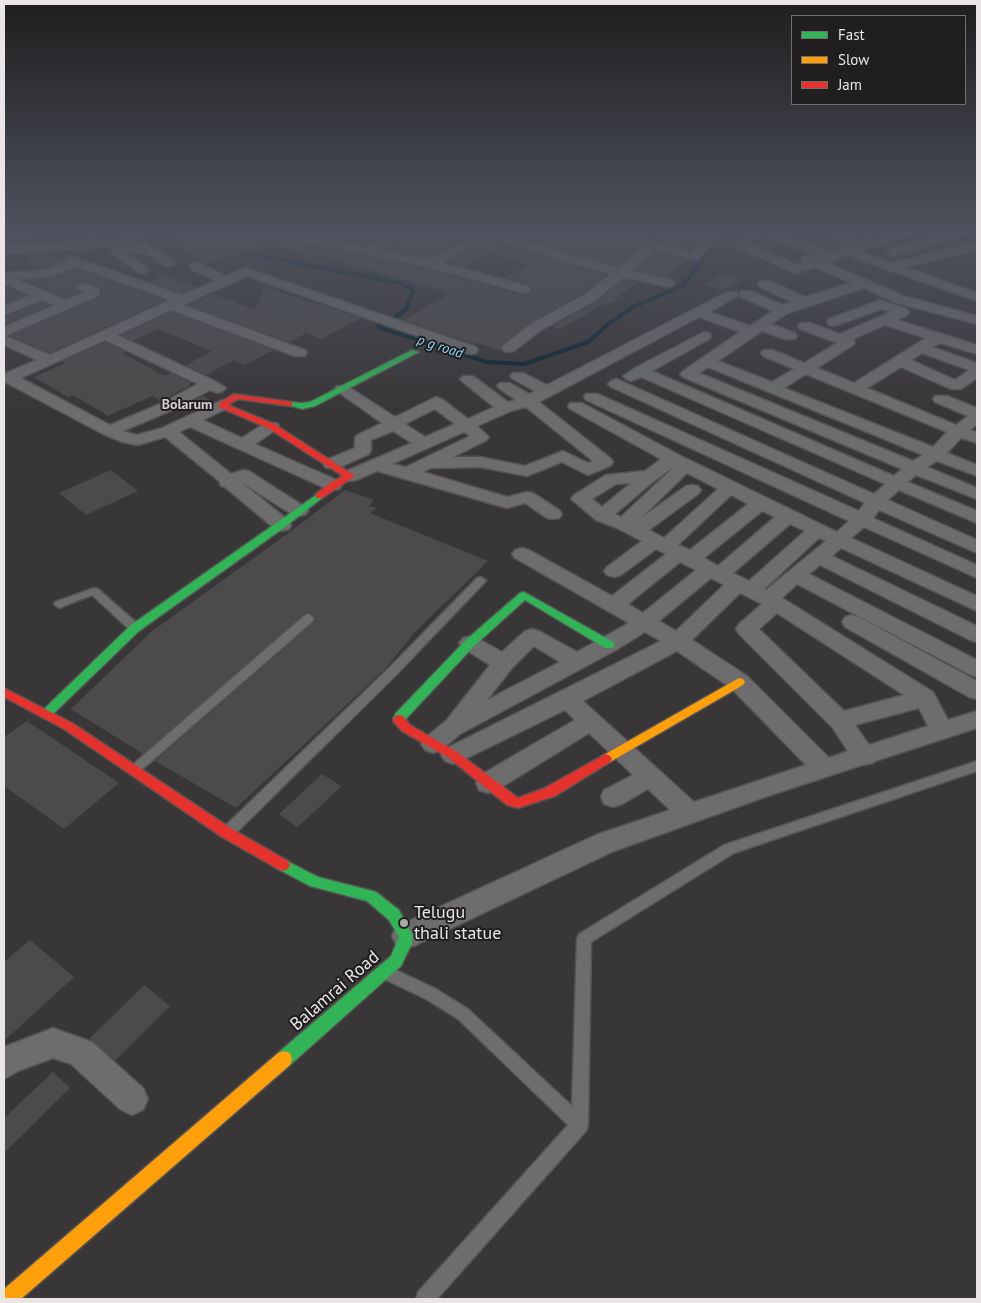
<!DOCTYPE html>
<style>
body{margin:0}
#map{position:relative;width:981px;height:1303px;overflow:hidden;background:#393637;font-family:"PT Sans",sans-serif}
canvas{display:block}
.frame{position:absolute;inset:0;border:5px solid #eae6e7;pointer-events:none}
.legend{position:absolute;left:791px;top:15px;width:175px;height:90px;box-sizing:border-box;background:#201e1e;border:1px solid #716e6e;margin:0;padding:6px 9px;list-style:none;font-size:15px;color:#eae6e7}
.legend li{display:flex;align-items:center;gap:10px;height:25px}
.legend b{width:25px;border:1px solid #716e6e}
</style>
<div id="map">
<canvas width="981" height="1303"></canvas>
<div class="frame"></div>
<ul class="legend">
<li><b style="height:6px;background:#30b455"></b>Fast</li>
<li><b style="height:6px;background:#ff9f0a"></b>Slow</li>
<li><b style="height:6px;background:#e5322d"></b>Jam</li>
</ul>
</div>
<script>
const g = document.querySelector('canvas').getContext('2d');
g.lineJoin = 'round';
function shape(rows) {
  const path = new Path2D();
  for (const r of rows) {
    path.moveTo(r[0], r[1]);
    for (let i = 2; i < r.length; i += 2) path.lineTo(r[i], r[i + 1]);
  }
  return path;
}
function stroke(path, color, width, dash) {
  g.strokeStyle = color;
  g.lineWidth = width;
  g.lineCap = dash ? 'butt' : 'round';
  g.setLineDash(dash || []);
  g.stroke(path);
}
function paint(path, color) {
  g.fillStyle = color;
  g.fill(path, 'evenodd');
}
function label(font, color, halo, rows, align = 'center') {
  g.font = font + ' "PT Sans",sans-serif';
  g.lineWidth = 4;
  g.setLineDash([]);
  g.textBaseline = 'middle';
  g.strokeStyle = halo;
  g.fillStyle = color;
  for (const [text, x, y, turn = 0] of rows) {
    g.save();
    g.translate(x, y);
    g.rotate((+turn || 0) * Math.PI / 180);
    g.textAlign = isNaN(turn) ? turn : align;
    if (halo) g.strokeText(text, 0, 0);
    g.fillText(text, 0, 0);
    g.restore();
  }
}
stroke(shape([
 [239,248,251,254,399,283,414,291,405,311,378,327,487,362,524,364,588,342,607,325,633,307,684,285,722,231]
]), '#062530', 4);
paint(shape([
 [4,231,20,231,39,242,4,244],
 [164,231,274,231,279,236,305,244,429,269,522,295,530,293,532,290,530,285,507,278,528,265,492,253,465,267,447,262,487,240,607,275,583,293,530,323,503,344,500,350,477,343,474,344,404,320,450,293,321,256,318,257,274,246,268,248,263,246,206,264,176,244],
 [328,231,396,231,367,245,321,235],
 [415,231,479,231,429,258,386,249,412,236],
 [493,231,524,231,542,237,556,231,600,231,633,240,634,245,641,248,619,266],
 [665,231,680,231,662,242,653,240],
 [698,231,705,231,701,237,687,249,678,246],
 [657,252,686,260,666,277,635,270],
 [46,253,61,260,63,262,49,267,37,268,27,264,33,254],
 [78,269,165,300,50,353,10,336,100,297,102,292,100,287,83,281,73,286,80,292,66,298,24,280,50,279],
 [725,273,743,280,724,290,706,284],
 [163,275,196,287,182,293,149,282],
 [624,279,637,282,611,303,608,302,560,329,552,326,595,303],
 [6,287,26,295,4,304,4,288],
 [265,287,318,305,320,304,361,318,321,339,306,333,289,342,188,305,212,294,255,310],
 [42,302,50,305,4,325,4,317],
 [171,312,274,350,245,365,234,360,206,375,186,365,212,351,158,329,133,341,121,335],
 [105,342,126,352,122,353,164,376,171,373,191,383,189,384,191,385,161,401,152,396,108,416,73,395,68,397,34,377,66,363,62,361],
 [203,396,210,400,184,411,179,408],
 [111,470,138,491,86,515,59,493],
 [345,490,374,500,369,506,377,508,370,513,488,561,414,633,386,668,236,808,155,761,314,622,316,617,310,613,304,614,143,754,71,709,151,632,291,531],
 [27,721,119,783,64,829,4,786,4,737],
 [322,774,341,786,323,804,297,827,279,814],
 [30,940,74,977,4,1041,4,962],
 [144,985,170,1006,115,1061,89,1039],
 [53,1072,70,1088,4,1153,4,1118]
]), '#4c4a4a');
const lane = shape([
 [481,577,486,580,485,582,397,674,233,836,228,838,223,836,221,832,223,828,389,668,477,578,481,577],
 [94,588,98,589,139,625,140,628,139,631,131,631,92,595,59,608,54,604,55,602,94,588],
 [309,614,314,618,313,621,138,773,134,775,130,773,128,770,130,767,305,615,309,614],
 [977,761,977,771,734,853,591,942,588,1125,586,1131,437,1299,416,1299,418,1292,568,1125,458,1019,426,999,384,979,381,974,384,969,389,967,394,969,436,989,468,1009,572,1106,577,939,579,934,724,845,977,761]
]);
const street = shape([
 [278,231,295,231,367,247,399,231,413,231,411,234,380,250,429,260,482,231,487,231,619,268,645,247,635,243,634,238,615,234,613,231,633,231,645,233,647,240,662,244,683,231,696,231,674,247,691,252,706,235,707,231,719,231,716,239,698,259,694,260,657,250,631,271,672,280,674,283,672,286,667,287,624,277,594,301,541,330,514,351,509,352,504,351,502,348,504,345,531,324,584,295,611,274,487,238,442,263,528,286,530,289,528,292,523,293,429,267,305,242,280,234,278,231],
 [749,231,776,231,831,252,838,250,839,246,854,245,826,234,824,231,840,231,866,241,903,231,920,231,918,234,859,251,892,263,977,242,977,250,905,267,977,293,977,301,847,255,827,263,904,296,977,316,977,324,894,302,864,288,788,313,771,324,795,333,797,336,795,339,785,339,762,331,718,361,772,382,794,369,763,356,761,353,763,350,773,350,804,363,837,343,800,329,798,326,800,323,810,323,840,334,890,312,882,309,834,326,829,325,827,322,829,319,880,300,907,309,909,312,907,315,897,320,977,345,977,354,940,343,932,347,977,363,977,378,961,389,951,389,901,367,867,388,956,425,968,416,935,402,933,399,935,396,947,396,977,408,977,424,970,430,977,432,977,443,961,438,947,453,977,465,977,476,937,461,927,467,977,488,977,499,916,475,908,482,977,511,977,523,899,490,888,500,977,540,977,553,879,510,873,518,977,565,977,578,864,527,851,538,977,596,977,611,841,548,832,556,977,626,977,642,970,640,820,565,809,574,977,660,977,677,969,674,797,584,782,598,933,692,948,720,977,711,977,728,875,761,873,763,862,765,762,798,614,851,416,945,406,948,396,945,392,936,396,927,596,835,670,810,648,789,622,804,613,807,604,804,601,797,604,790,633,775,589,733,497,790,488,793,479,790,476,783,479,776,575,720,565,710,461,761,453,764,445,761,441,755,445,749,661,641,645,632,616,650,460,734,441,750,433,753,425,750,421,744,425,738,446,721,490,665,463,648,459,643,463,638,470,636,477,638,502,652,525,631,532,629,539,631,577,652,629,623,515,558,512,554,515,550,522,548,529,550,612,596,666,554,656,549,621,575,614,577,607,575,604,571,607,567,642,541,617,528,596,520,571,499,574,495,606,475,645,471,661,459,570,409,568,406,570,403,582,403,679,455,837,532,849,521,586,400,584,397,586,394,598,394,859,511,865,503,611,387,608,384,611,381,616,379,621,381,874,494,885,484,641,377,631,381,626,379,623,376,635,368,704,332,709,333,711,336,709,339,652,371,894,476,902,469,683,377,680,374,683,371,740,332,699,317,539,402,610,458,613,462,610,466,588,475,562,462,527,476,480,467,431,468,423,472,507,497,527,492,533,493,559,510,562,514,559,518,553,519,547,518,525,503,507,508,377,471,356,480,350,481,344,480,341,476,344,472,412,443,393,431,371,440,371,450,369,454,338,468,326,468,323,464,326,460,355,448,355,438,357,435,382,423,334,389,337,386,347,386,395,417,436,397,442,399,468,419,494,407,463,382,460,379,463,376,473,376,508,402,516,400,500,389,497,386,500,383,510,383,529,394,535,391,513,379,510,376,513,373,523,373,547,385,727,292,737,292,739,295,710,312,750,326,773,311,741,297,739,294,741,291,751,291,783,305,792,302,760,287,758,284,760,281,770,281,805,297,852,283,815,267,797,273,793,272,736,247,734,244,736,241,749,231],
 [761,232,762,234,820,257,804,256,802,259,804,262,797,265,748,243,761,232],
 [885,325,926,338,854,383,817,368,853,345,855,342,853,339,885,325],
 [922,353,969,370,955,380,911,360,922,353],
 [708,367,923,455,913,461,699,373,708,367],
 [806,374,947,432,933,447,784,388,806,374],
 [526,407,593,461,588,463,563,451,525,466,480,457,453,457,487,440,489,437,477,426,511,411,526,407],
 [435,409,455,424,425,437,405,424,435,409],
 [464,432,470,436,406,467,392,464,464,432],
 [675,466,621,517,615,514,655,480,675,466],
 [687,473,718,489,664,538,649,530,698,494,701,490,698,486,692,485,686,486,641,518,687,473],
 [631,483,602,507,592,499,616,484,631,483],
 [731,495,748,504,690,550,678,545,731,495],
 [762,511,775,517,718,566,704,558,762,511],
 [790,524,805,531,749,581,733,573,790,524],
 [819,538,826,541,766,590,764,589,819,538],
 [680,562,696,570,643,613,628,604,680,562],
 [711,578,724,585,676,631,659,621,711,578],
 [740,593,762,604,739,624,736,629,739,634,832,727,848,751,829,758,747,676,692,640,740,593],
 [777,613,904,695,844,711,759,629,777,613],
 [534,646,560,662,487,700,512,668,534,646],
 [677,651,731,688,806,765,694,802,583,701,677,651],
 [919,708,928,726,869,745,855,725,919,708],
 [954,231,972,231,970,234,893,256,887,252,889,249,954,231],
 [143,234,149,238,147,241,109,247,4,254,4,246,109,239,143,234],
 [146,244,173,260,175,263,173,266,165,266,144,252,128,254,147,267,149,270,143,274,139,273,110,252,116,248,146,244],
 [69,256,182,295,216,281,191,269,189,266,191,263,199,263,226,276,246,268,476,347,478,350,476,353,471,354,466,353,247,276,183,305,305,350,307,353,305,356,295,356,171,310,117,335,215,381,226,388,223,391,218,393,210,390,172,410,123,431,137,435,162,428,222,400,228,402,230,405,228,408,203,420,242,438,265,423,277,423,279,426,277,429,255,444,339,481,342,485,339,489,333,490,327,489,190,427,179,432,231,474,243,470,249,471,305,507,308,511,305,515,299,516,293,515,241,482,289,521,291,525,289,529,282,531,275,529,225,487,221,486,219,481,165,437,138,445,122,442,103,434,7,383,4,383,4,374,37,360,4,345,4,327,55,305,42,300,4,315,4,306,31,295,4,284,4,273,49,269,66,263,63,260,69,256],
 [78,267,170,300,50,355,5,336,98,296,100,293,98,288,82,283,75,287,84,292,66,300,16,279,50,277,78,267],
 [105,340,198,384,160,404,110,425,21,378,105,340],
 [852,615,859,617,977,681,977,699,969,697,845,627,842,622,845,617,852,615],
 [53,1028,92,1042,143,1088,148,1099,143,1110,132,1115,121,1110,71,1064,53,1058,18,1071,4,1079,4,1047,53,1028]
]);
const fast = shape([
 [412,350,419,352,315,406,302,409,285,404,289,402,302,403,310,402,412,350],
 [319,493,324,496,322,498,285,527,139,631,50,717,42,717,40,714,42,711,131,625,319,493],
 [524,592,613,642,615,645,613,648,605,648,525,600,474,646,403,722,395,722,393,719,396,713,466,640,520,593,524,592],
 [283,859,318,877,376,892,399,910,413,936,412,943,401,966,290,1065,284,1067,278,1065,276,1059,278,1053,391,956,399,937,389,920,367,901,310,886,278,869,276,865,278,861,283,859]
]);
const slow = shape([
 [739,678,743,679,745,682,743,685,610,762,606,764,602,762,600,759,602,756,739,678],
 [284,1051,290,1053,292,1059,290,1065,21,1299,4,1299,4,1289,278,1053,284,1051]
]);
const jam = shape([
 [234,394,292,402,292,406,289,406,238,399,228,405,274,424,355,476,322,498,316,498,316,494,330,483,343,476,268,428,219,407,219,403,234,394],
 [4,688,72,723,232,829,288,861,290,865,288,869,283,871,278,869,222,837,64,729,4,697,4,688],
 [399,715,403,716,410,725,457,752,518,798,545,788,602,756,606,754,610,756,612,759,610,762,555,796,518,808,507,805,449,758,402,731,393,721,395,716,399,715]
]);
stroke(lane, '#545353', 3);
stroke(street, '#545353', 3);
stroke(fast, '#545353', 3);
stroke(slow, '#545353', 3);
stroke(jam, '#545353', 3);
paint(lane, '#6d6d6e');
paint(street, '#6d6d6e');
paint(fast, '#30b455');
paint(slow, '#ff9f0a');
paint(jam, '#e5322d');
const sky = g.createLinearGradient(0, 0, 0, 413);
sky.addColorStop(0, '#1f1e1e');
sky.addColorStop(0.56, '#4e525e');
sky.addColorStop(1, '#4e525e00');
g.fillStyle = sky;
g.fillRect(0, 0, 981, 413);
for (const [x, y, r, color] of [
 [404,923,5,"#aca8a9"]
]) {
  const dot = new Path2D();
  dot.arc(x, y, r, 0, 2 * Math.PI);
  g.fillStyle = color;
  g.fill(dot);
  stroke(dot, '#201e1e', 2);
}
label('italic 14px', '#8ad4f3', '#201e1e', [
 ["p g road",440,347,18]
]);
label('bold 14px', '#d4ced0', '#201e1e', [
 ["Bolarum",187,405]
]);
label('18px', '#eae6e7', '#201e1e', [
 ["Telugu",414,913],
 ["thali statue",414,934]
], 'left');
label('18px', '#eae6e7', '#201e1e', [
 ["Balamrai Road",335,991,-41]
]);
</script>
